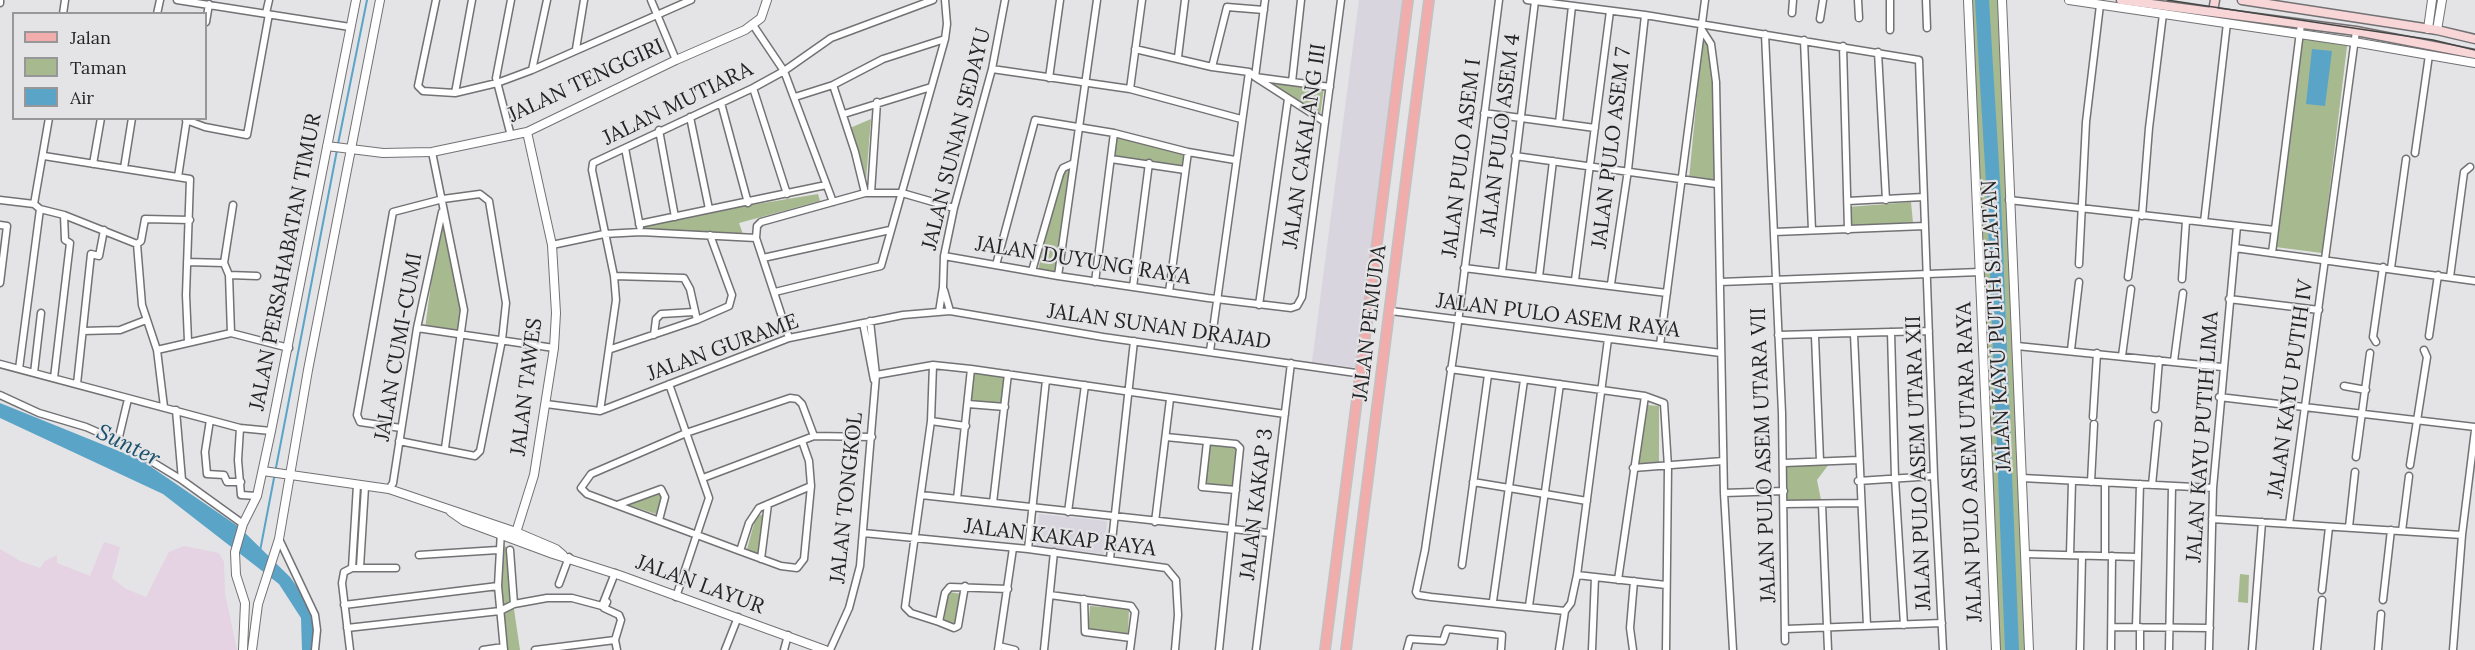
<!DOCTYPE html>
<style>
body{margin:0}
#map{position:relative;width:2475px;height:650px;overflow:hidden;background:#e4e3e6;font-family:Lora,serif}
canvas{display:block}
.legend{position:absolute;left:12px;top:12px;width:195px;height:108px;box-sizing:border-box;background:#e4e3e6;border:2px solid #979799;margin:0;padding:8px 10px;list-style:none;font-size:18px;color:#242425}
.legend li{display:flex;align-items:center;gap:12px;height:30px}
.legend b{width:30px;border:2px solid #979799}
</style>
<div id="map">
<canvas width="2475" height="650"></canvas>
<ul class="legend">
<li><b style="height:8px;background:#f1acac"></b>Jalan</li>
<li><b style="height:16px;background:#a7b98f"></b>Taman</li>
<li><b style="height:16px;background:#5aa4c8"></b>Air</li>
</ul>
</div>
<script>
const g = document.querySelector('canvas').getContext('2d');
g.lineJoin = 'round';
function paint(path, color) {
  g.fillStyle = color;
  g.fill(path, 'evenodd');
}
function shape(rows) {
  const path = new Path2D();
  for (const r of rows) {
    path.moveTo(r[0], r[1]);
    for (let i = 2; i < r.length; i += 2) path.lineTo(r[i], r[i + 1]);
  }
  return path;
}
function stroke(path, color, width, dash) {
  g.strokeStyle = color;
  g.lineWidth = width;
  g.lineCap = dash ? 'butt' : 'round';
  g.setLineDash(dash || []);
  g.stroke(path);
}
function label(font, color, halo, rows, align = 'center') {
  g.font = font + ' Lora,serif';
  g.lineWidth = 4.5;
  g.setLineDash([]);
  g.textBaseline = 'middle';
  g.strokeStyle = halo;
  g.fillStyle = color;
  for (const [text, x, y, turn = 0] of rows) {
    g.save();
    g.translate(x, y);
    g.rotate((+turn || 0) * Math.PI / 180);
    g.textAlign = isNaN(turn) ? turn : align;
    if (halo) g.strokeText(text, 0, 0);
    g.fillText(text, 0, 0);
    g.restore();
  }
}
paint(shape([
 [1359,0,1406,0,1358,368,1312,362],
 [1039,514,1107,521,1104,554,1036,546]
]), '#d9d5df');
paint(shape([
 [104,542,120,547,112,578,126,589,146,597,169,552,184,546,219,553,224,562,225,593,237,650,0,650,0,549,20,561,40,568,45,561,57,555,57,563,90,576]
]), '#e5d3e4');
paint(shape([
 [1968,0,2002,0,2029,650,1996,650],
 [2296,29,2348,38,2322,253,2275,247],
 [1703,33,1710,48,1720,183,1689,179],
 [1264,81,1324,88,1320,116],
 [871,119,866,180,850,128],
 [1120,137,1184,153,1182,169,1113,158,1116,138],
 [1070,167,1056,276,1037,274,1063,168],
 [818,194,820,201,739,223,745,240,644,230,642,223],
 [1911,202,1913,223,1849,226,1848,207],
 [443,219,460,297,460,333,425,329,432,275],
 [973,371,1006,375,1003,405,970,402],
 [1647,405,1659,406,1659,464,1638,466],
 [1209,444,1236,447,1232,487,1204,485],
 [1829,464,1817,480,1821,500,1786,501,1785,465],
 [661,492,659,515,629,505],
 [765,514,760,558,746,553,756,516],
 [502,545,511,549,511,589,520,650,507,650,499,591],
 [2240,574,2249,575,2248,603,2238,602],
 [949,592,962,594,957,625,944,620],
 [1090,606,1129,609,1128,634,1088,631]
]), '#a7b98f');
paint(shape([
 [2312,49,2332,51,2325,106,2306,104],
 [0,403,141,460,239,527,290,577,311,606,316,627,312,650,302,650,301,618,279,584,163,494,0,418]
]), '#5aa4c8');
stroke(shape([
 [338,144,367,0],
 [260,551,337,150]
]), '#5aa4c8', 2);
stroke(shape([
 [1982,0,1994,199,2012,650]
]), '#5aa4c8', 14);
const minor = shape([
 [177,0,350,27],
 [436,0,418,86,423,91,455,93,497,83,532,70,691,0],
 [651,0,676,60],
 [1265,0,1255,77,1325,122],
 [1499,0,1457,330,1425,550,1416,592,1418,595,1431,597,1565,611],
 [1527,0,1645,15,1919,60,1934,476,1943,650],
 [1858,0,1859,18],
 [1926,0,1927,28],
 [0,3,0,0],
 [266,13,269,0],
 [1792,13,1793,0],
 [63,14,65,0],
 [157,14,160,0],
 [1820,19,1823,0],
 [206,22,209,4],
 [753,25,784,71,833,202],
 [1702,30,1711,44,1716,82,1724,493,1733,650],
 [1890,30,1890,0],
 [1765,34,1782,413,1785,641],
 [1804,40,1812,230],
 [1843,46,1848,230],
 [576,49,584,0],
 [1135,49,1212,67,1249,72,1255,77,1330,87],
 [1878,52,1886,200],
 [1178,57,1185,0],
 [1212,67,1227,7,1264,10],
 [992,69,1130,89,1241,119],
 [532,70,547,0],
 [1049,78,1060,0],
 [1292,82,1301,0],
 [833,85,855,152,865,193],
 [753,88,787,194],
 [1130,89,1142,0],
 [455,93,472,0],
 [795,97,833,85,883,59,945,39],
 [721,103,748,203],
 [1484,113,1595,128],
 [844,114,931,87],
 [690,117,709,209],
 [186,120,205,127,247,135,269,14],
 [1559,123,1572,6],
 [659,130,675,217],
 [511,136,496,78,511,0],
 [625,148,640,227],
 [432,152,464,310,445,448],
 [2415,153,2429,55],
 [44,156,190,179,186,295,188,341],
 [1515,156,1716,184],
 [1111,159,1185,170],
 [93,164,101,118],
 [124,168,132,118],
 [178,177,187,118],
 [871,193,877,102],
 [0,200,34,204,40,209,64,215,137,244,142,305,157,350,164,407],
 [2009,200,2275,230],
 [1848,201,1923,197],
 [34,204,49,118],
 [2142,216,2149,128,2163,14],
 [2204,222,2227,23],
 [639,224,826,185],
 [0,225,7,226,0,283],
 [1774,232,1925,226],
 [756,238,757,226,761,222,865,193,902,193,954,208],
 [137,244,141,241,145,219,190,220],
 [552,245,604,234,641,232,756,238,789,338],
 [2235,248,2475,281],
 [2272,253,2301,24],
 [944,256,1058,276,1208,298,1291,308,1297,306,1302,297,1341,0],
 [763,258,890,230],
 [187,262,224,263,229,275,257,276],
 [224,263,233,205],
 [2079,264,2086,122,2100,5],
 [996,265,1035,120,1114,133,1188,152,1235,160],
 [1464,268,1667,293],
 [2391,268,2406,159],
 [1032,271,1060,174,1063,168,1074,163],
 [1502,272,1535,1],
 [229,275,231,333],
 [614,276,684,278,690,289,697,320],
 [1058,276,1097,0],
 [1539,277,1553,161],
 [2128,277,2136,215],
 [2450,277,2464,172,2470,167],
 [2182,279,2186,221],
 [1575,280,1610,11],
 [1095,282,1114,133],
 [1720,282,1980,272],
 [1611,284,1628,170,1645,15],
 [1133,287,1149,163],
 [944,290,950,311],
 [775,292,881,266,945,39,947,24,945,0],
 [1169,292,1188,152],
 [2229,299,2319,310],
 [1259,305,1288,99],
 [1391,311,1721,353],
 [939,312,943,287,944,256,954,208,992,69,1005,0],
 [863,323,874,380],
 [417,328,554,348],
 [83,331,120,330,146,320],
 [1891,332,1895,478,1904,625],
 [1854,334,1867,626],
 [654,335,656,319,661,314,694,312],
 [1778,335,1929,331],
 [1815,336,1820,461],
 [2429,336,2438,275],
 [2376,342,2373,337,2383,267],
 [1660,345,1705,0],
 [2017,346,2222,367],
 [611,349,697,320,729,306,732,295,710,235],
 [157,350,231,333,289,348],
 [2071,350,2079,282],
 [1210,351,1249,72],
 [2122,356,2131,289],
 [2174,361,2183,293],
 [0,364,240,428,271,431],
 [933,365,931,421,905,607,911,613,939,622,945,593,950,587,1008,589],
 [19,369,40,209],
 [1450,369,1645,396,1664,403,1668,467,1666,650],
 [34,373,41,313],
 [876,375,933,365,971,369,1285,414],
 [54,378,70,243,65,240,64,215],
 [77,384,91,254,99,256,104,230],
 [669,384,709,498,676,597],
 [2344,386,2366,390],
 [0,395,39,413,86,427,118,441,182,480,243,524],
 [2219,397,2475,427],
 [546,404,600,411,789,338,903,315,950,311,1103,337,1363,374],
 [968,404,1005,407],
 [2155,409,2159,360],
 [176,410,182,480],
 [600,411,616,300,614,276,592,170,593,163,753,88,784,71,831,38,933,0],
 [2093,417,2097,353],
 [210,420,205,452,207,474,224,475,227,482,241,482],
 [931,421,966,426],
 [240,428,238,460,241,495,257,496],
 [1166,437,1236,444,1240,448,1219,650],
 [118,441,128,399],
 [399,441,475,456,480,451,502,340,506,303,489,201,480,194,443,199,393,212,357,415,360,422,401,428],
 [802,441,809,461,811,486,804,559,797,568,781,566,740,551,587,494,581,488,591,474,686,433,790,398,797,399,802,404,814,436],
 [1207,442,1202,487,1236,490],
 [2356,457,2370,353],
 [1784,463,1858,460],
 [2410,465,2427,357,2424,350],
 [1633,468,1723,461],
 [703,478,814,436,872,437],
 [2022,478,2213,488],
 [1858,481,1934,476],
 [1473,482,1587,501],
 [2091,482,2094,424],
 [2152,485,2158,424],
 [389,489,393,483,417,328,442,212],
 [1724,493,1784,491],
 [921,495,1269,533],
 [957,499,971,369],
 [993,503,1008,374],
 [1784,504,1860,503],
 [1822,504,1828,650],
 [617,505,661,489,665,497,659,520],
 [1068,512,1085,385],
 [2212,519,2462,535],
 [1155,522,1170,399],
 [2289,524,2356,31],
 [2349,527,2355,472],
 [501,531,498,586,504,650],
 [2402,531,2409,476],
 [863,533,1028,549,1166,568,1176,580,1178,615,1175,650],
 [279,539,315,615,317,630,315,650],
 [1028,549,1046,380],
 [510,550,514,604],
 [740,551,749,523,759,508,811,486],
 [2025,554,2138,557],
 [419,555,498,550],
 [2070,555,2072,481],
 [2105,556,2105,483],
 [761,559,768,504],
 [1110,559,1134,341],
 [1462,565,1488,375],
 [360,567,365,487],
 [352,568,357,485],
 [1577,575,1666,585],
 [1618,580,1645,396],
 [559,584,569,557],
 [2322,590,2329,527],
 [1050,595,1131,606,1135,612,1130,650],
 [1084,599,1085,632,1131,638],
 [2383,600,2391,530],
 [1493,601,1524,380],
 [607,602,604,608,619,615,621,620,615,640,617,650],
 [344,605,498,586],
 [1529,606,1560,384],
 [1565,611,1571,603,1577,575,1608,339],
 [939,622,954,628,958,626,965,586],
 [2112,627,2210,628],
 [2136,627,2140,484],
 [347,628,500,611,514,604,547,598,572,598,602,606,615,573],
 [1786,629,1942,623],
 [999,646,1015,650],
 [350,650,342,583,344,572,352,568,396,568],
 [483,650,503,647],
 [535,650,615,640],
 [725,650,738,617],
 [784,650,788,635],
 [830,650,849,608,860,566,876,375,870,321],
 [998,650,1013,548],
 [1044,650,1054,552],
 [1256,650,1291,363],
 [1407,650,1410,639,1443,641,1447,629,1502,635,1501,650],
 [1559,650,1565,611],
 [1592,650,1595,577],
 [1633,650,1630,628,1634,581],
 [2080,650,2082,556],
 [2111,650,2112,556],
 [2140,650,2140,627],
 [2169,650,2172,486],
 [2209,650,2213,488,2237,226],
 [2252,650,2262,522],
 [2317,650,2322,600],
 [2378,650,2381,614],
 [2453,650,2462,535,2475,430]
]);
const tertiary = shape([
 [1968,0,1996,650],
 [2002,0,2029,650],
 [2069,0,2354,42,2475,63],
 [2428,29,2432,0],
 [2437,30,2442,0],
 [327,146,383,153,432,152,527,132,676,60,745,30,761,18,767,0],
 [263,471,389,489,516,532,556,549,563,555],
 [451,512,464,521,553,554,619,575,825,650],
 [514,539,534,475,554,348,556,313,552,245,527,132],
 [243,650,245,603,236,575,235,552,243,524,257,496,271,431,356,0],
 [252,650,258,604,279,539,308,370,380,0]
]);
const secondary = shape([
 [2121,0,2356,31,2475,54],
 [2242,0,2437,30,2475,39],
 [2213,11,2215,0]
]);
const primary = shape([
 [1325,650,1408,0],
 [1346,650,1429,0]
]);
stroke(minor, '#727174', 9);
stroke(tertiary, '#727174', 10);
stroke(secondary, '#727174', 11);
stroke(primary, '#c2c2c2', 12);
stroke(minor, '#fff', 6);
stroke(tertiary, '#fff', 8);
stroke(secondary, '#f8d5d6', 8);
stroke(primary, '#f1acac', 9);
stroke(shape([
 [2167,0,2433,40,2475,50]
]), '#454546', 1.5);
label('21px', '#242425', '#e4e3e6', [
 ["JALAN TENGGIRI",586,81,-25],
 ["JALAN MUTIARA",678,104,-26],
 ["JALAN PULO ASEM 4",1501,135,-83],
 ["JALAN SUNAN SEDAYU",957,139,-76],
 ["JALAN CAKALANG III",1305,146,-82],
 ["JALAN PULO ASEM 7",1612,148,-83],
 ["JALAN PULO ASEM I",1462,158,-83],
 ["JALAN DUYUNG RAYA",1083,261,9],
 ["JALAN PERSAHABATAN TIMUR",286,262,-79],
 ["JALAN PULO ASEM RAYA",1558,316,7],
 ["JALAN PEMUDA",1370,323,-83],
 ["JALAN KAYU PUTIH SELATAN",1997,326,-93],
 ["JALAN SUNAN DRAJAD",1159,327,8],
 ["JALAN CUMI-CUMI",399,347,-80],
 ["JALAN GURAME",723,348,-20],
 ["JALAN TAWES",527,387,-83],
 ["JALAN KAYU PUTIH IV",2291,389,-82],
 ["JALAN KAYU PUTIH LIMA",2203,437,-86],
 ["JALAN PULO ASEM UTARA VII",1764,455,-92],
 ["JALAN PULO ASEM UTARA RAYA",1970,462,-92],
 ["JALAN PULO ASEM UTARA XII",1919,463,-92],
 ["JALAN TONGKOL",847,498,-84],
 ["JALAN KAKAP 3",1257,504,-83],
 ["JALAN KAKAP RAYA",1060,538,7],
 ["JALAN LAYUR",700,585,20]
]);
label('italic 22px', '#16506a', '#e4e3e6', [
 ["Sunter",128,446,26]
]);
</script>
